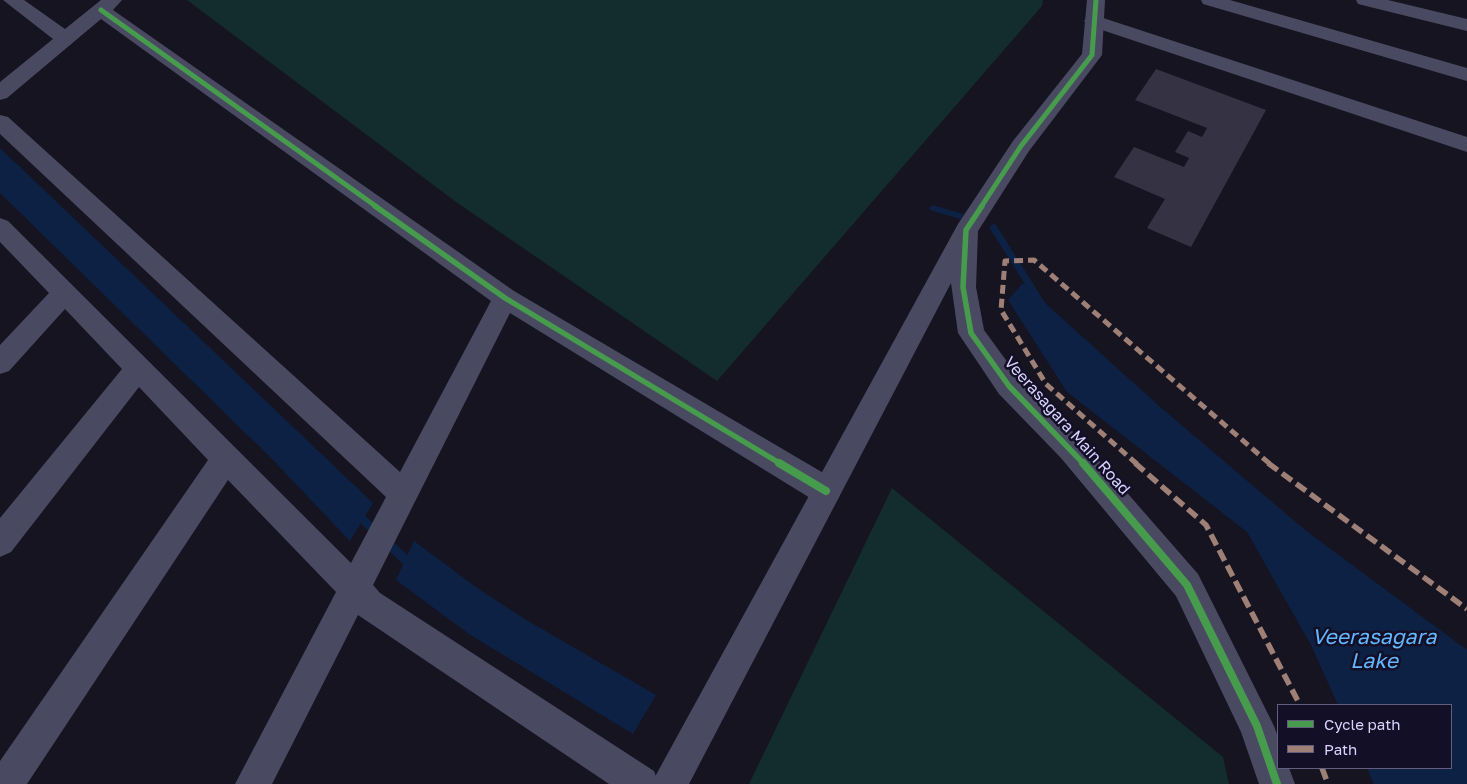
<!DOCTYPE html>
<style>
body{margin:0}
#map{position:relative;width:1467px;height:784px;overflow:hidden;background:#161421;font-family:"Golos Text",sans-serif}
canvas{display:block}
.legend{position:absolute;left:1277px;top:704px;width:175px;height:65px;box-sizing:border-box;background:#130f26;border:1px solid #625e7d;margin:0;padding:6px 9px;list-style:none;font-size:15px;color:#d9d4ff}
.legend li{display:flex;align-items:center;gap:10px;height:25px}
.legend b{width:25px;border:1px solid #625e7d}
</style>
<div id="map">
<canvas width="1467" height="784"></canvas>
<ul class="legend">
<li><b style="height:6px;background:#469c4c"></b>Cycle path</li>
<li><b style="height:6px;background:#9e8076"></b>Path</li>
</ul>
</div>
<script>
const g = document.querySelector('canvas').getContext('2d');
g.lineJoin = 'round';
function paint(path, color) {
  g.fillStyle = color;
  g.fill(path, 'evenodd');
}
function shape(rows) {
  const path = new Path2D();
  for (const r of rows) {
    path.moveTo(r[0], r[1]);
    for (let i = 2; i < r.length; i += 2) path.lineTo(r[i], r[i + 1]);
  }
  return path;
}
function stroke(path, color, width, dash) {
  g.strokeStyle = color;
  g.lineWidth = width;
  g.lineCap = dash ? 'butt' : 'round';
  g.setLineDash(dash || []);
  g.stroke(path);
}
function label(font, color, halo, rows, align = 'center') {
  g.font = font + ' "Golos Text",sans-serif';
  g.lineWidth = 5;
  g.setLineDash([]);
  g.textBaseline = 'middle';
  g.strokeStyle = halo;
  g.fillStyle = color;
  for (const [text, x, y, turn = 0] of rows) {
    g.save();
    g.translate(x, y);
    g.rotate((+turn || 0) * Math.PI / 180);
    g.textAlign = isNaN(turn) ? turn : align;
    if (halo) g.strokeText(text, 0, 0);
    g.fillText(text, 0, 0);
    g.restore();
  }
}
paint(shape([
 [187,0,1043,0,1042,6,717,381,456,202],
 [892,488,1223,757,1229,784,749,784]
]), '#132c2d');
paint(shape([
 [0,148,373,503,350,541,273,460,0,193],
 [1023,283,1158,405,1305,530,1467,650,1467,784,1374,784,1367,768,1451,768,1451,705,1338,705,1311,645,1247,532,1067,392,1008,300],
 [414,541,480,590,528,621,656,695,633,734,469,634,396,580]
]), '#0d2144');
paint(shape([
 [933,205,963,214,964,216,960,219,930,210,929,208,933,205],
 [993,224,996,225,1046,304,1047,306,1046,308,1040,308,989,227,993,224],
 [355,508,358,509,417,564,418,567,417,570,413,572,409,570,352,515,350,512,352,509,355,508]
]), '#0d2144');
paint(shape([
 [1156,69,1266,110,1191,247,1147,228,1165,199,1114,177,1134,147,1184,167,1189,158,1175,152,1188,131,1202,137,1207,128,1135,100]
]), '#343243');
paint(shape([
 [3,0,24,0,65,29,101,0,122,0,113,10,514,291,837,481,841,491,837,501,826,504,815,501,510,313,373,585,380,593,654,771,659,784,609,784,358,615,272,784,235,784,336,592,228,480,27,784,0,784,0,761,208,460,139,387,11,552,0,557,0,518,122,369,65,309,9,371,0,374,0,345,49,293,0,242,0,218,8,221,351,563,386,497,0,134,0,115,8,117,400,472,491,301,101,19,7,98,0,100,0,82,53,39,3,0],
 [1201,0,1230,0,1467,68,1467,81,1203,4,1201,0],
 [1356,0,1388,0,1467,19,1467,31,1358,4,1356,0],
 [1094,15,1467,137,1467,152,1087,25,1084,21,1087,17,1094,15]
]), '#4a4962');
paint(shape([
 [1087,0,1105,0,1102,55,1029,151,978,231,976,287,984,330,1019,378,1081,440,1198,574,1274,726,1278,737,1278,768,1289,768,1295,784,1259,784,1241,732,1176,596,1061,458,999,394,958,333,951,283,689,784,651,784,958,224,1013,141,1082,54,1087,0]
]), '#4a4962');
stroke(shape([
 [1137,464,1046,384,1001,310,1005,261,1034,260,1270,464]
]), '#9e8076', 5, [9, 5]);
stroke(shape([
 [1135,463,1206,525,1300,705],
 [1268,463,1467,609],
 [1322,768,1328,784]
]), '#9e8076', 5.5, [12, 5.5]);
stroke(shape([
 [101,10,377,207],
 [981,207,1021,146,1092,55,1096,0]
]), '#469c4c', 5);
stroke(shape([
 [375,206,505,298,781,464],
 [982,206,966,230,963,287,971,333,1009,386,1084,464]
]), '#469c4c', 5.5);
stroke(shape([
 [779,463,826,491],
 [1083,463,1187,585,1257,726,1277,784]
]), '#469c4c', 8);
label('16px', '#d9d4ff', '#130f26', [
 ["Veerasagara Main Road",1067,426,48]
]);
label('italic 21px', '#62b6ff', '#130f26', [
 ["Veerasagara",1374,637],
 ["Lake",1374,661]
]);
</script>
